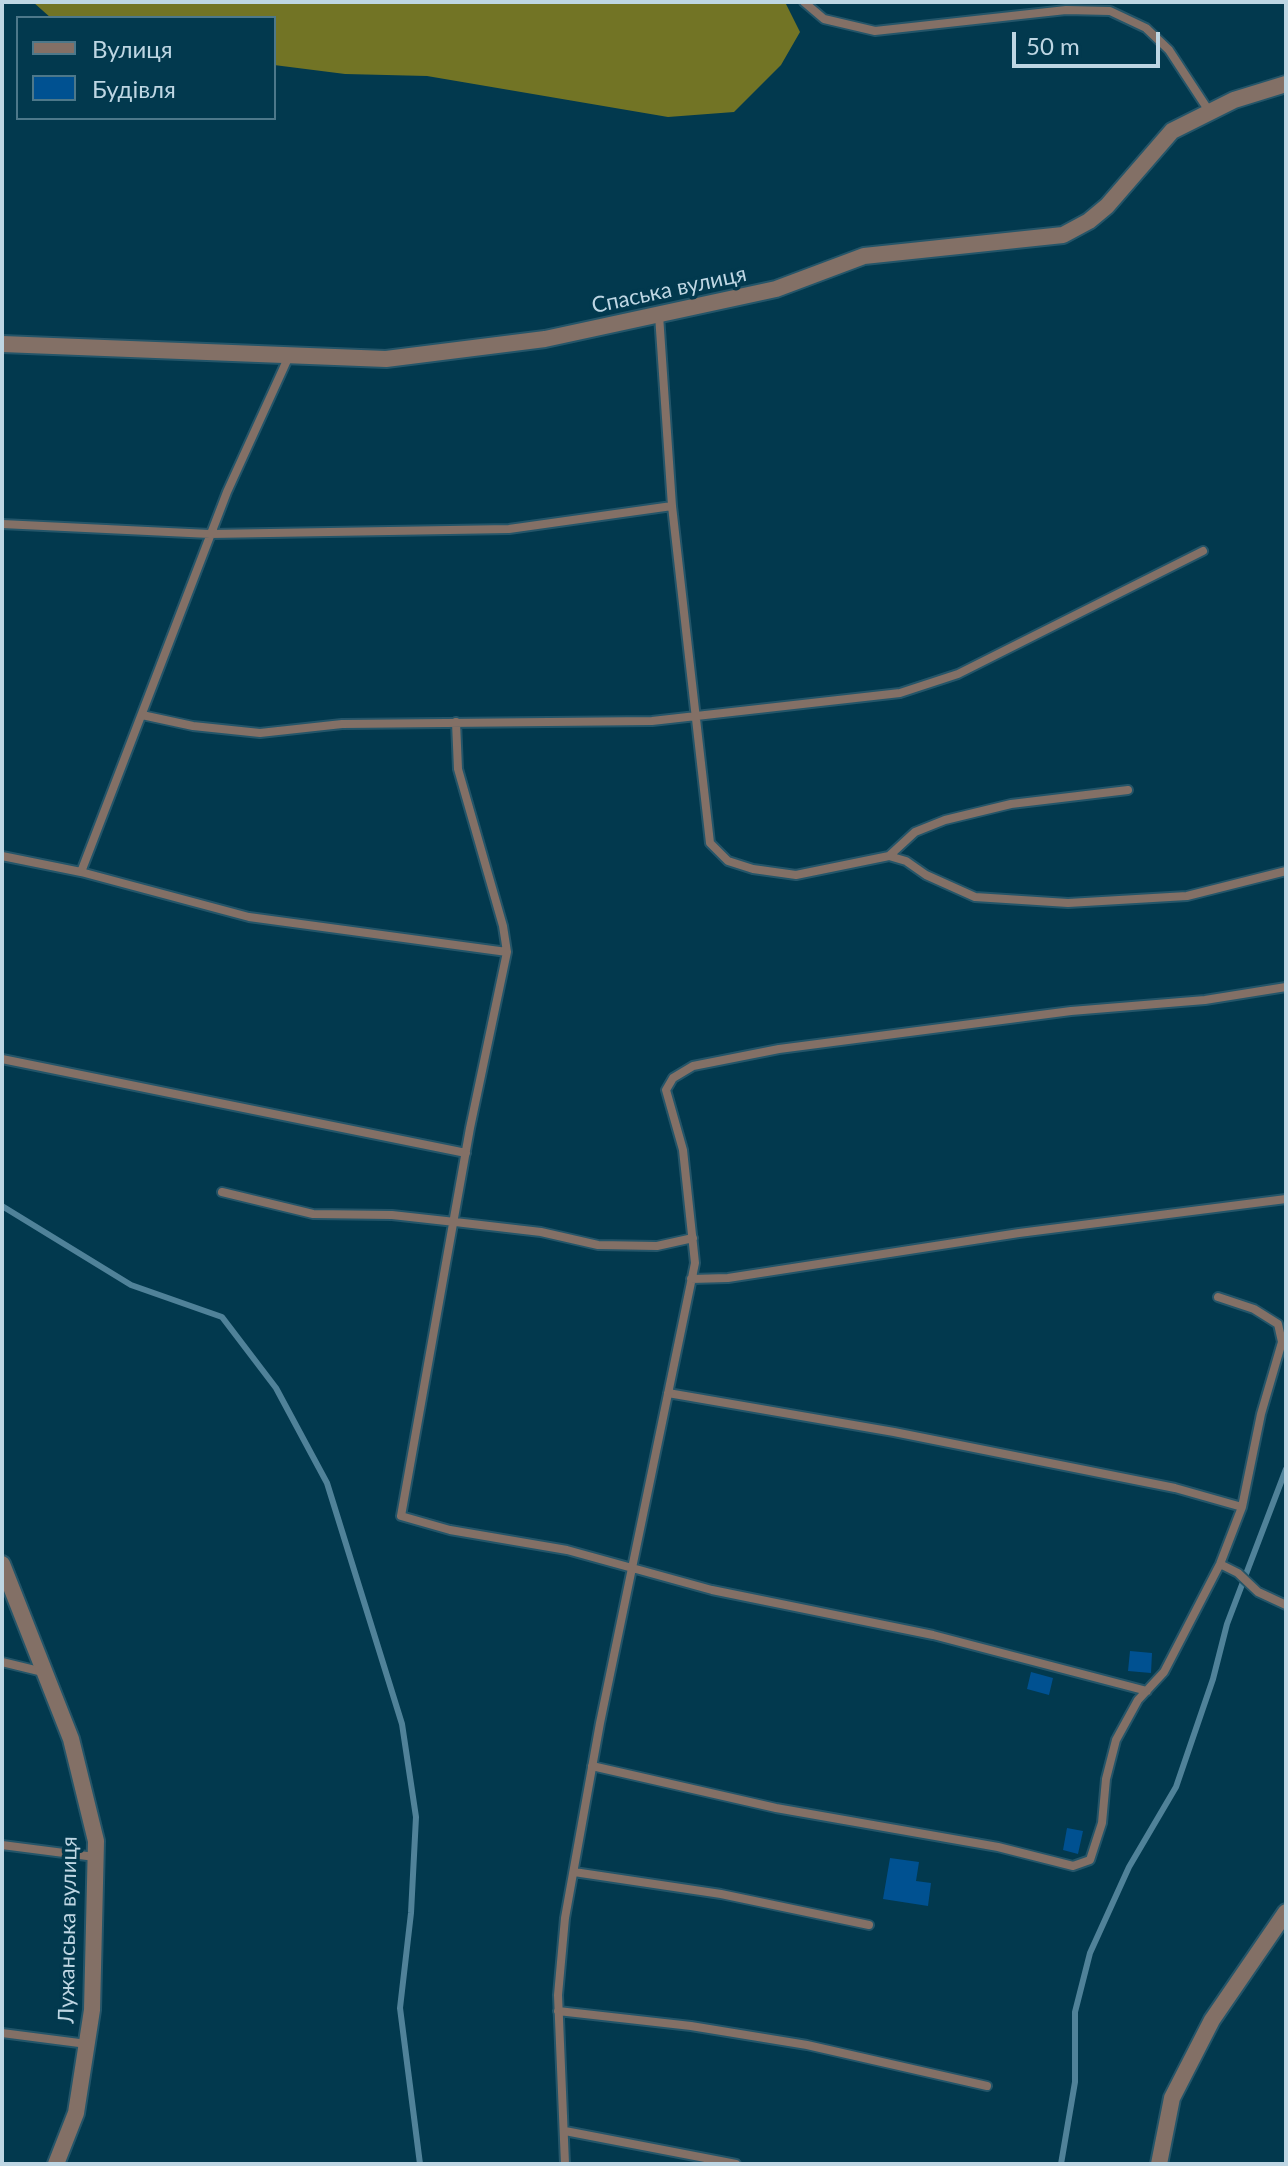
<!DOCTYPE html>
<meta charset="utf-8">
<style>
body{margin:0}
#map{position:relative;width:1288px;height:2166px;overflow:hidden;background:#02394e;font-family:Lato,sans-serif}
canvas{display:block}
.frame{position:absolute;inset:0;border:4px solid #bed6e3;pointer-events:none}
.legend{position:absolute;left:16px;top:16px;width:260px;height:104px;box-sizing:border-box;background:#02394e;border:2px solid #4d788a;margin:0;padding:10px 14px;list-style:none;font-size:24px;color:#bed6e3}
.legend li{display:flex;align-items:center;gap:16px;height:40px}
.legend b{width:40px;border:2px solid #4d788a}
.scale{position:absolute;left:1012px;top:32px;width:148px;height:36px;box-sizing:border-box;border:4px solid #bed6e3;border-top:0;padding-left:10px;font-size:24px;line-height:28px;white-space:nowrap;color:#bed6e3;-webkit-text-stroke:6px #02394e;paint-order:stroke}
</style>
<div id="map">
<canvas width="1288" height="2166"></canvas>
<div class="frame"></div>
<ul class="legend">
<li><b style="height:10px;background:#837066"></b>Вулиця</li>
<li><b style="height:22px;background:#005191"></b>Будівля</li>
</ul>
<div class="scale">50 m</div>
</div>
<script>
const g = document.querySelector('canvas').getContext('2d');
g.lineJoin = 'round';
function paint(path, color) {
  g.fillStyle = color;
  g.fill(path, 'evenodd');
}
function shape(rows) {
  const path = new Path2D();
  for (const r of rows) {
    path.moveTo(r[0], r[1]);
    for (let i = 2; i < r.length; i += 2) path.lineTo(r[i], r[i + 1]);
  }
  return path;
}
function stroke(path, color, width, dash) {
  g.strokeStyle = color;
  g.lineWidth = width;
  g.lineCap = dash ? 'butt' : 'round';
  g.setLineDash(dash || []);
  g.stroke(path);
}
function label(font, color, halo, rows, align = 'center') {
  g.font = font + ' Lato,sans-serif';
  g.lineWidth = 7;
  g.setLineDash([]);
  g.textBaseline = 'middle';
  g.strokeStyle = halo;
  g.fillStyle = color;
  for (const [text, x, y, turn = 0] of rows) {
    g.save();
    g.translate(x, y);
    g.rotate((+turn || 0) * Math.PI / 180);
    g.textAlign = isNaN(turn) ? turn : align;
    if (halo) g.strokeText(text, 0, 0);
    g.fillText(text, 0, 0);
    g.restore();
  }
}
paint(shape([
 [33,2,785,2,800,32,781,65,734,112,668,117,427,76,345,74,274,65,274,18,51,18]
]), '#727425');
stroke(shape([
 [2,1206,131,1285,222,1317,276,1388,327,1483,402,1724,416,1817,411,1913,400,2008,420,2164],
 [1061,2164,1075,2082,1075,2012,1090,1953,1129,1867,1176,1787,1213,1679,1227,1624,1286,1469]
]), '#508299', 6);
paint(shape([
 [1130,1651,1152,1653,1151,1673,1128,1671],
 [1031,1672,1053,1678,1049,1695,1027,1689],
 [1067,1828,1083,1831,1078,1854,1063,1850],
 [890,1858,919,1862,916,1881,931,1883,928,1906,883,1899]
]), '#005191');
const lane = shape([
 [804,2,824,19,875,31,1066,10,1110,11,1146,28,1169,50,1209,111],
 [659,315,672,506,710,843,728,861,753,869,796,875,889,856,906,861,926,875,975,897,1068,903,1187,896,1286,871],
 [2,524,210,534,509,529,672,506],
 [142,715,193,726,260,733,342,724,652,721,900,693,958,674,1203,551],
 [456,722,458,769,503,926,507,952,470,1128,401,1516,450,1530,567,1550,712,1590,933,1635,1147,1691],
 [2,856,81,872,249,917,507,952],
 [889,856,915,832,945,820,1011,804,1128,790],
 [81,872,227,492,289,356],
 [2,1059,466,1153],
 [222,1192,313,1214,392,1215,455,1222,541,1232,598,1245,657,1246,693,1238],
 [691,1279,728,1278,1019,1233,1286,1199],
 [668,1393,894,1432,1175,1488,1242,1507],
 [1220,1564,1238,1573,1258,1592,1286,1605],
 [2,1662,43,1672],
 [592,1766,776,1808,998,1847,1073,1866,1090,1860,1102,1823,1106,1779,1116,1740,1138,1700,1164,1672,1220,1564,1242,1507,1261,1414,1282,1342,1278,1324,1254,1309,1218,1297],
 [2,1845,95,1857],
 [574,1872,721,1894,869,1925],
 [558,2011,691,2026,807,2045,987,2086],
 [2,2033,87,2044],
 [565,2131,736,2164],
 [565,2164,558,1995,565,1918,600,1723,695,1263,683,1150,666,1090,673,1078,693,1066,779,1049,1071,1011,1205,1000,1286,987]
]);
const street = shape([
 [2,344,386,359,545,339,776,289,864,256,1063,235,1089,221,1107,206,1172,131,1234,100,1286,84],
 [2,1564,71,1739,96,1841,92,2010,76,2113,56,2164],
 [1159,2164,1172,2098,1212,2020,1286,1912]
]);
stroke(lane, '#245569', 12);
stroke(street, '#245569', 20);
stroke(lane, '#837066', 8);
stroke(street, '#837066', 16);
label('22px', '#bed6e3', '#02394e', [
 ["Спаська вулиця",669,290,-12],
 ["Лужанська вулиця",68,1930,-89]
]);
</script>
